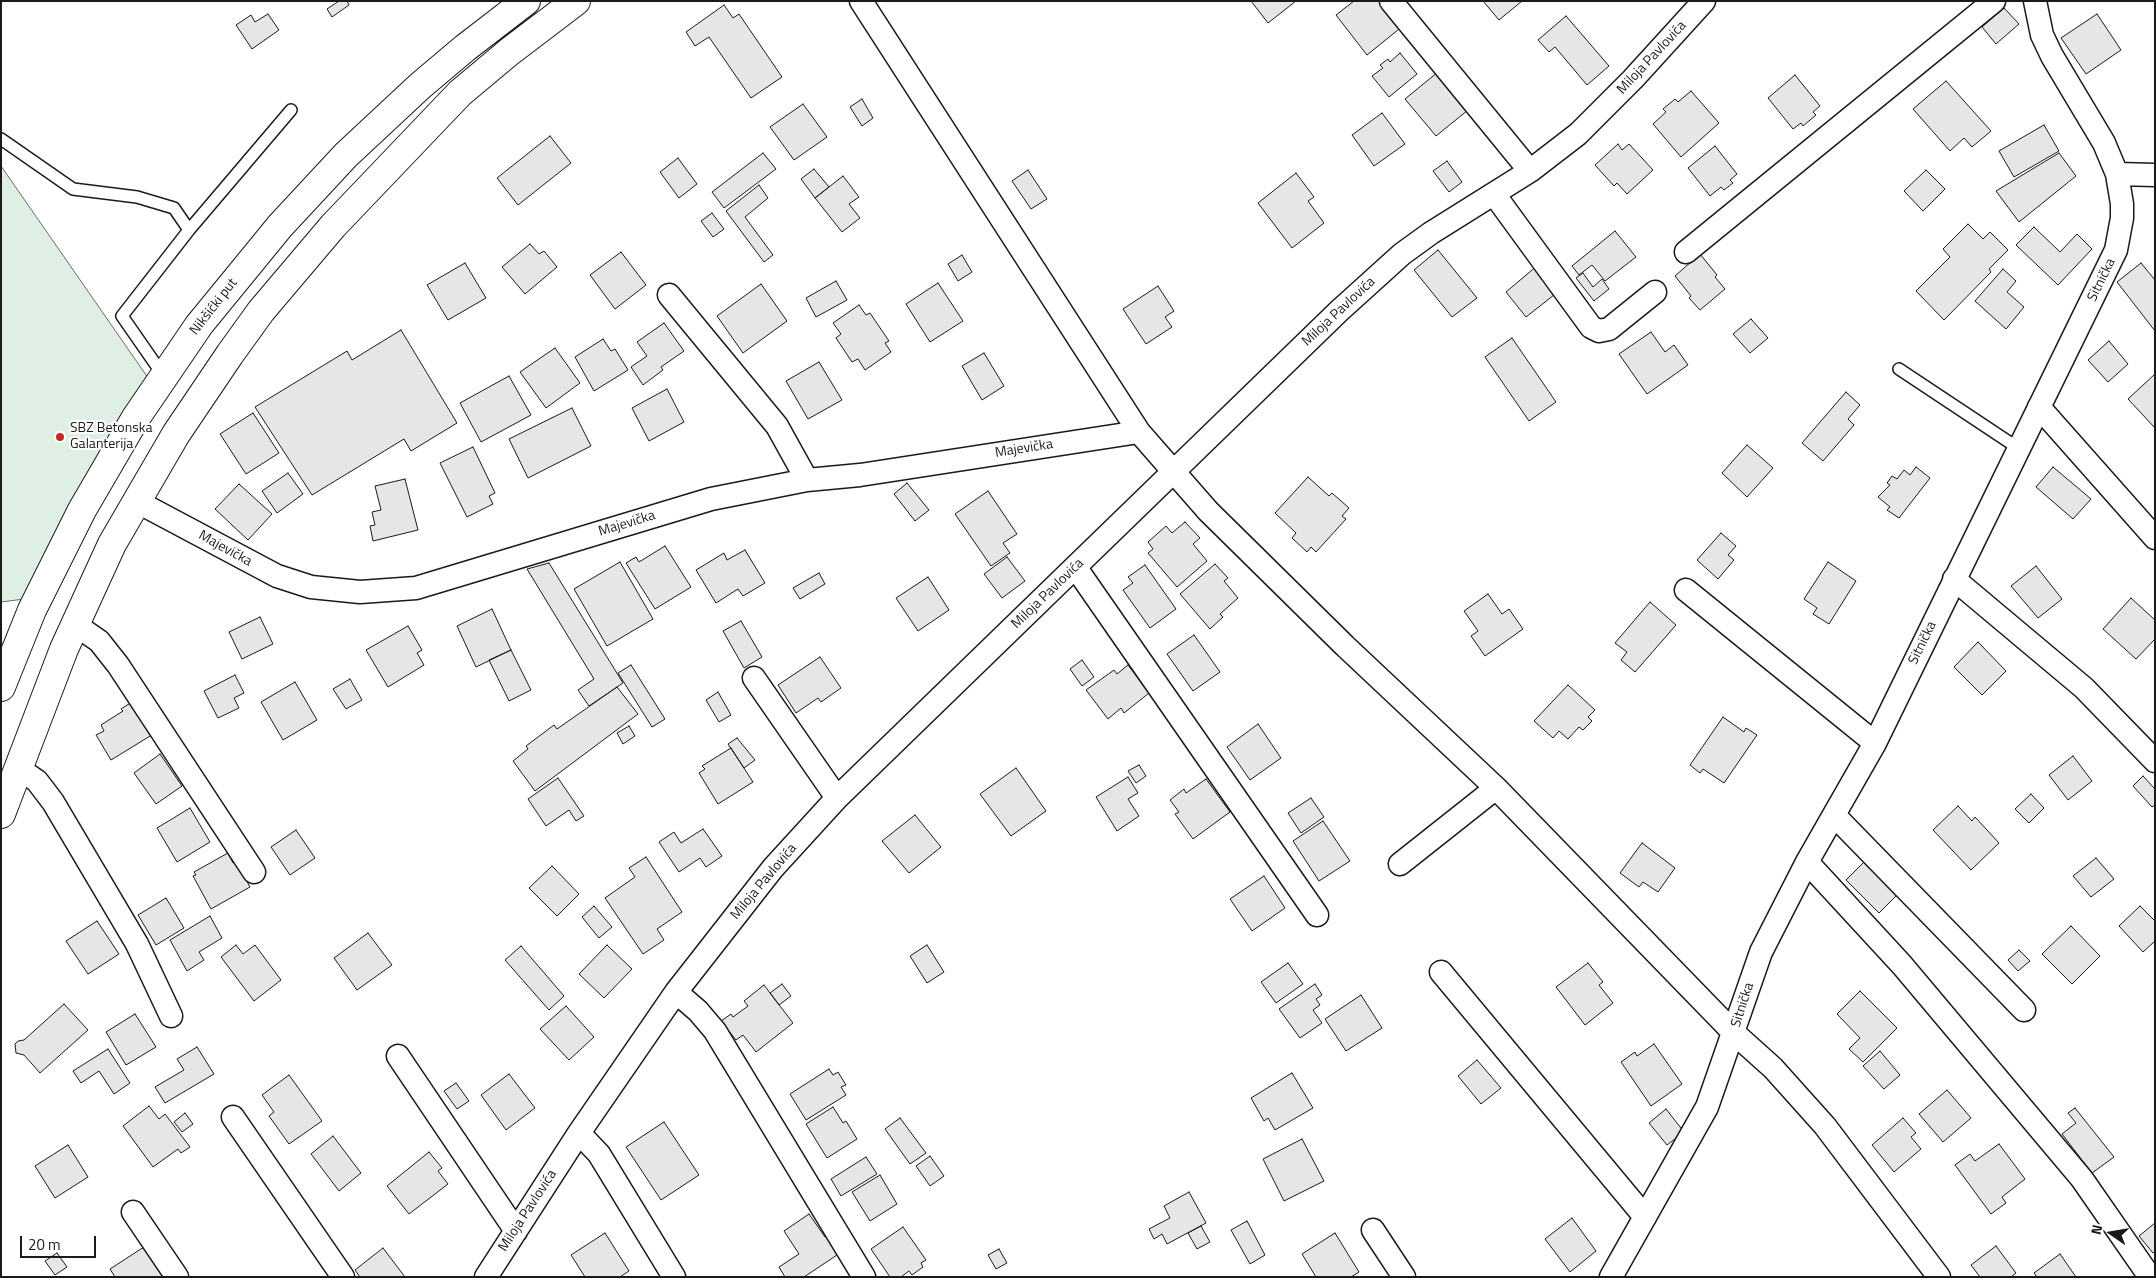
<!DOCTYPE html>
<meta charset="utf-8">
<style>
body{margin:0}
#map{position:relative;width:2156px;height:1278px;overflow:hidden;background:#fff;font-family:"Titillium Web",sans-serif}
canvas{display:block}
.frame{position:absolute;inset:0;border:2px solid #1a1a1a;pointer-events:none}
.north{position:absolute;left:2086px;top:1208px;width:50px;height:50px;-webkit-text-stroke:4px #fff;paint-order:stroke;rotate:283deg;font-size:14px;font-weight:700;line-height:20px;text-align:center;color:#1a1a1a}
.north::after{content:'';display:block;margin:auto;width:18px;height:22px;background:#1a1a1a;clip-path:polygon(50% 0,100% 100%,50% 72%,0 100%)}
.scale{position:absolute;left:20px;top:1236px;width:76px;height:22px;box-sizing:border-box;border:2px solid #1a1a1a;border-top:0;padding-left:6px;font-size:15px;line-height:18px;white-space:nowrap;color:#1a1a1a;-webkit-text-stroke:4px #fff;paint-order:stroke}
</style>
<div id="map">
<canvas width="2156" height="1278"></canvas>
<div class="frame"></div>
<div class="north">N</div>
<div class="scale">20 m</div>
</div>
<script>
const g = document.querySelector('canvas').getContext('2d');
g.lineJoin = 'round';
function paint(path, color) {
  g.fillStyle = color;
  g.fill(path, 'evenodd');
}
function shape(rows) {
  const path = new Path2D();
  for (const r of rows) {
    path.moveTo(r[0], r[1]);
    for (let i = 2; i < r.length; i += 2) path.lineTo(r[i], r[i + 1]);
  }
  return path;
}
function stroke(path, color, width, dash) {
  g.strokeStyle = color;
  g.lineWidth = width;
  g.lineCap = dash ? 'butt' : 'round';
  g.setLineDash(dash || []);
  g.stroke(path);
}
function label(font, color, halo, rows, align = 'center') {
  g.font = font + ' "Titillium Web",sans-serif';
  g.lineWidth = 4;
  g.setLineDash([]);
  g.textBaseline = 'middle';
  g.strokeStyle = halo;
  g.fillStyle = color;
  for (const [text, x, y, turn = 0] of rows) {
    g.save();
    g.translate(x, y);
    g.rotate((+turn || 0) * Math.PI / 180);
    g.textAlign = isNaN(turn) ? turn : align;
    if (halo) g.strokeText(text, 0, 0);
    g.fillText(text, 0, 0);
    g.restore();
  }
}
const green = shape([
 [1,166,153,385,48,596,1,602,1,166]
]);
paint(green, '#e0efe3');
stroke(green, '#6a6a6a', 1);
const building = shape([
 [339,1,347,1,349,5,332,17,327,9,339,1],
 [1251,1,1296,1,1268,23,1251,1],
 [1354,1,1385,1,1404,25,1367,55,1336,15,1354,1],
 [1483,1,1522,1,1499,20,1483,1],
 [724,5,733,18,739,14,782,77,751,98,709,37,695,46,686,32,724,5],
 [2004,8,2019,24,1996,44,1982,27,2004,8],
 [268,14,279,30,252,49,236,25,251,15,255,22,268,14],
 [2097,14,2121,50,2086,74,2061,38,2097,14],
 [1566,16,1609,66,1587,85,1555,47,1549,52,1538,40,1566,16],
 [1400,53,1417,74,1389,97,1372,76,1383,68,1380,65,1388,59,1390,62,1400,53],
 [1438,72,1468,110,1436,136,1405,99,1438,72],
 [1795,75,1820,106,1813,112,1816,115,1803,126,1801,123,1793,129,1768,98,1795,75],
 [1946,81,1991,131,1972,147,1964,138,1950,151,1913,109,1946,81],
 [1691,91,1719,123,1681,157,1653,124,1666,112,1663,109,1675,99,1678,102,1691,91],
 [862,99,873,118,862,126,850,107,862,99],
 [803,104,827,137,794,160,770,127,803,104],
 [1382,113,1405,144,1374,166,1352,135,1382,113],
 [2044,125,2059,151,2014,177,1999,151,2044,125],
 [550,136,571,163,518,205,497,178,550,136],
 [1618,144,1622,150,1629,144,1653,170,1627,194,1617,183,1614,186,1595,165,1618,144],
 [1715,146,1737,174,1730,180,1733,183,1724,190,1721,187,1710,196,1688,168,1715,146],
 [763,153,776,169,724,208,712,192,763,153],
 [2059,153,2076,176,2019,222,1996,191,2059,153],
 [678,158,697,184,679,198,660,172,678,158],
 [1447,161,1462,182,1449,192,1433,171,1447,161],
 [814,169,829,187,815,198,801,179,814,169],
 [1028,170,1047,199,1031,209,1012,181,1028,170],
 [1926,170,1945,189,1923,211,1904,191,1926,170],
 [1296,173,1314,197,1308,201,1324,223,1292,248,1258,203,1296,173],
 [843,176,859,197,849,204,860,218,842,232,815,198,843,176],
 [759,185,768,198,745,217,773,255,764,262,726,211,759,185],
 [712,213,724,229,713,237,701,221,712,213],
 [1968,224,1983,239,1990,232,2008,250,1989,269,1991,272,1944,320,1916,291,1950,257,1943,249,1968,224],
 [2034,227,2060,252,2077,234,2092,249,2058,285,2016,245,2034,227],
 [1615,231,1636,257,1605,281,1592,265,1579,275,1572,266,1615,231],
 [530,244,539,254,544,251,557,267,525,294,502,267,530,244],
 [1438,250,1477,298,1452,317,1414,270,1438,250],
 [621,252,646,285,615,309,590,275,621,252],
 [1700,254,1717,275,1715,277,1725,289,1700,310,1689,298,1691,296,1675,276,1700,254],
 [962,255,972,272,958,281,948,264,962,255],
 [465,263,486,298,448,320,427,285,465,263],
 [2141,263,2155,280,2155,331,2117,282,2141,263],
 [1538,265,1559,291,1526,317,1506,292,1538,265],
 [2003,269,2016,281,2007,292,2024,307,2006,329,1975,301,2003,269],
 [1583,273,1593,287,1602,279,1609,289,1594,301,1576,278,1583,273],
 [836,281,847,300,816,317,806,298,836,281],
 [938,283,963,321,930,342,906,304,938,283],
 [761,284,787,321,743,353,717,316,761,284],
 [1158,286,1174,311,1165,317,1172,327,1146,344,1123,309,1158,286],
 [859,305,866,315,870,313,889,341,885,343,891,352,865,370,858,359,852,362,836,338,841,334,833,323,859,305],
 [1751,319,1768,338,1750,353,1733,334,1751,319],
 [664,323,684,351,661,367,663,370,643,385,631,367,647,356,637,342,664,323],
 [401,330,457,423,411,451,404,439,312,495,255,407,347,351,352,360,401,330],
 [1651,332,1665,352,1674,345,1688,365,1647,394,1619,354,1651,332],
 [1512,338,1556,402,1529,421,1485,357,1512,338],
 [603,339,611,351,615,349,628,370,594,391,575,357,603,339],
 [2109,341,2128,364,2108,382,2088,360,2109,341],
 [555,348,580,383,546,408,520,372,555,348],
 [984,353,1004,386,982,400,962,366,984,353],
 [819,362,842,400,808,419,786,381,819,362],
 [2155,374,2155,428,2128,399,2155,374],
 [509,376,531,415,481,442,460,403,509,376],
 [667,389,684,422,649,441,632,408,667,389],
 [1846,392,1860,405,1848,419,1854,425,1823,461,1802,443,1846,392],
 [572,408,591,446,528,478,509,439,572,408],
 [253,413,279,453,246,474,220,434,253,413],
 [1747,445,1773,468,1747,497,1722,473,1747,445],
 [473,447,495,493,489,496,493,504,467,517,440,463,473,447],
 [1916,467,1930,478,1899,518,1887,510,1890,507,1878,497,1890,485,1887,483,1892,476,1897,479,1904,470,1910,475,1916,467],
 [2053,467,2091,499,2073,519,2036,487,2053,467],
 [288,473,303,494,277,513,262,491,288,473],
 [1308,477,1329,496,1332,493,1349,508,1342,516,1346,519,1316,552,1311,547,1307,552,1292,538,1296,533,1275,513,1308,477],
 [405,479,418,530,373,541,370,526,375,525,372,512,381,510,375,486,405,479],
 [907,483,929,510,915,521,894,494,907,483],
 [239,484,272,514,248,540,215,509,239,484],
 [988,491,1017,534,1003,543,1010,553,991,566,955,514,988,491],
 [1185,522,1200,538,1193,544,1207,561,1177,587,1148,553,1153,549,1148,542,1166,526,1172,533,1185,522],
 [1721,533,1736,546,1728,555,1734,560,1718,579,1697,560,1721,533],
 [665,546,691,587,655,609,626,563,636,557,639,562,665,546],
 [745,550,765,583,743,596,738,589,716,603,696,570,724,553,727,560,745,550],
 [1007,557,1025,581,1002,598,984,574,1007,557],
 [620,562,653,619,607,646,574,589,620,562],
 [1828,562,1856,581,1829,624,1813,614,1817,608,1804,599,1828,562],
 [549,563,623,683,589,706,578,690,594,679,527,569,549,563],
 [1215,564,1228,578,1224,581,1238,598,1220,614,1223,617,1210,629,1180,594,1215,564],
 [1145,565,1176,609,1150,628,1123,590,1133,583,1128,577,1145,565],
 [2036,566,2062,599,2038,618,2011,586,2036,566],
 [819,573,825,584,800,599,793,588,819,573],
 [928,577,949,610,918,631,896,598,928,577],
 [1488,594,1502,614,1509,609,1523,629,1485,656,1471,636,1478,631,1464,611,1488,594],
 [2131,598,2155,620,2155,639,2136,659,2103,629,2131,598],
 [1650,602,1676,625,1635,672,1621,660,1627,652,1615,643,1650,602],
 [492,609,511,650,476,667,457,626,492,609],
 [260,617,273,644,242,659,229,632,260,617],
 [741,621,762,657,744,668,723,631,741,621],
 [408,626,422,650,417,653,424,665,388,687,366,650,408,626],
 [1194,635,1220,672,1193,691,1167,654,1194,635],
 [1978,642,2006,671,1982,695,1954,667,1978,642],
 [511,650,531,690,509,701,489,660,511,650],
 [820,657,841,688,821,702,818,698,796,713,778,685,820,657],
 [1082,660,1094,677,1082,686,1070,669,1082,660],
 [631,665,665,719,652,727,618,673,631,665],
 [1128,665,1149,693,1124,713,1121,708,1108,719,1086,690,1114,670,1117,674,1128,665],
 [235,675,244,693,234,698,239,708,218,718,204,691,235,675],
 [350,679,362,700,346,709,333,689,350,679],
 [295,682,317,720,283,740,261,702,295,682],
 [1568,685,1595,710,1588,717,1592,721,1583,730,1579,727,1568,739,1559,731,1553,738,1534,721,1568,685],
 [617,687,638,714,535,791,513,761,528,749,526,746,554,725,557,729,617,687],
 [718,692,731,715,719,722,706,700,718,692],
 [135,700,155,733,111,760,96,735,104,731,101,725,123,711,121,709,135,700],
 [1723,717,1744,732,1746,728,1757,735,1724,783,1703,769,1700,773,1690,765,1723,717],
 [1258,724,1281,758,1250,780,1227,747,1258,724],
 [629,726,635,736,623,744,617,733,629,726],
 [737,738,755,760,744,768,728,744,737,738],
 [731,748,753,782,718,804,699,773,705,769,702,766,731,748],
 [160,754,182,786,156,804,134,773,160,754],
 [2073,756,2092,781,2068,800,2049,775,2073,756],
 [1139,765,1146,776,1136,783,1128,771,1139,765],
 [1016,768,1046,811,1011,836,980,794,1016,768],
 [2143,776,2155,789,2155,805,2152,807,2133,786,2143,776],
 [1128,777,1138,793,1128,799,1139,816,1117,831,1096,797,1128,777],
 [558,778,584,816,576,821,569,810,546,826,528,799,558,778],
 [1206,779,1230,812,1193,839,1175,814,1179,812,1170,800,1184,789,1186,793,1206,779],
 [2031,794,2044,808,2029,823,2015,809,2031,794],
 [1311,798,1324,817,1301,833,1288,813,1311,798],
 [1958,806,1972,821,1975,817,1999,843,1971,870,1933,830,1958,806],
 [190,808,210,842,177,862,157,828,190,808],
 [915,815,941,847,909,873,882,841,915,815],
 [1323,821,1350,861,1319,881,1293,841,1323,821],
 [703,829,722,856,706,867,700,858,679,872,659,842,674,832,681,843,703,829],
 [296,830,315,858,290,875,271,847,296,830],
 [1642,843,1675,868,1658,892,1643,882,1639,887,1620,873,1642,843],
 [228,853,233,863,236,861,250,887,211,909,193,876,196,875,194,872,228,853],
 [1871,855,1904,888,1879,913,1846,880,1871,855],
 [646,857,682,912,657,929,664,940,643,954,605,898,635,877,629,868,646,857],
 [2096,858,2114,879,2091,897,2073,876,2096,858],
 [552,866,579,894,557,916,529,888,552,866],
 [1264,876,1285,908,1252,931,1230,899,1264,876],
 [166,898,184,928,156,945,138,915,166,898],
 [594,906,612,927,599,938,582,917,594,906],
 [2140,906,2155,921,2155,941,2143,952,2119,926,2140,906],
 [210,916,222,938,199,952,204,960,187,971,170,940,210,916],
 [97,921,119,954,88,974,66,941,97,921],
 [2071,926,2100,956,2072,984,2042,954,2071,926],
 [368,933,392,965,357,990,334,958,368,933],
 [236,945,243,954,255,945,281,980,254,1001,221,957,236,945],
 [607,945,632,969,604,998,579,974,607,945],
 [927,945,944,972,927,983,910,956,927,945],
 [521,946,564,996,549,1010,505,960,521,946],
 [2019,950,2030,961,2018,971,2008,960,2019,950],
 [1288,963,1303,984,1276,1003,1261,982,1288,963],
 [1588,963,1603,982,1599,985,1613,1003,1585,1025,1556,987,1588,963],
 [782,984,791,996,779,1005,770,993,782,984],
 [1315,984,1322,995,1316,999,1320,1005,1313,1010,1322,1023,1300,1038,1279,1009,1315,984],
 [764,985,793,1023,756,1052,743,1035,736,1040,721,1021,731,1014,733,1017,748,1006,744,1001,764,985],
 [1860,991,1897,1028,1863,1062,1849,1049,1860,1038,1837,1014,1860,991],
 [1361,995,1382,1028,1346,1051,1325,1019,1361,995],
 [64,1004,88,1030,40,1073,24,1055,16,1053,15,1044,18,1041,24,1040,64,1004],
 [566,1006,594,1037,569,1060,540,1029,566,1006],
 [135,1014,156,1047,126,1065,106,1032,135,1014],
 [1654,1044,1682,1084,1651,1106,1621,1062,1635,1052,1637,1056,1654,1044],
 [197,1047,214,1074,165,1103,155,1087,184,1070,177,1059,197,1047],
 [108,1049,130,1083,114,1094,99,1071,81,1083,73,1071,108,1049],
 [1880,1051,1900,1075,1884,1089,1863,1066,1880,1051],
 [1477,1060,1501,1088,1481,1104,1458,1076,1477,1060],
 [829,1069,833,1075,838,1072,846,1085,841,1087,846,1095,806,1120,790,1094,829,1069],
 [1292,1073,1313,1108,1275,1130,1268,1118,1264,1121,1251,1098,1292,1073],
 [509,1074,535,1108,506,1130,481,1095,509,1074],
 [289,1075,322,1121,289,1144,269,1116,274,1112,262,1095,289,1075],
 [456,1083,469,1101,457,1109,444,1091,456,1083],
 [1947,1090,1971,1118,1943,1142,1919,1114,1947,1090],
 [149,1106,159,1119,165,1114,190,1147,181,1153,178,1149,153,1167,123,1126,149,1106],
 [833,1107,843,1123,846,1121,857,1139,827,1158,806,1124,833,1107],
 [2075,1108,2114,1157,2092,1173,2062,1134,2076,1123,2068,1113,2075,1108],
 [1666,1109,1684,1132,1667,1145,1649,1123,1666,1109],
 [185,1113,193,1124,182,1132,174,1122,185,1113],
 [900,1118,926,1153,910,1164,885,1129,900,1118],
 [1903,1118,1916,1133,1911,1137,1921,1149,1894,1172,1872,1145,1903,1118],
 [664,1122,699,1175,661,1200,626,1147,664,1122],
 [333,1136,361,1173,339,1191,311,1154,333,1136],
 [1302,1139,1324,1181,1284,1201,1263,1159,1302,1139],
 [1999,1144,2025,1179,2002,1197,2006,1203,1991,1214,1955,1165,1970,1154,1975,1161,1999,1144],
 [68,1145,88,1177,55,1198,35,1166,68,1145],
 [429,1152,442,1168,438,1171,448,1184,409,1214,387,1186,429,1152],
 [930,1156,944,1176,930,1186,916,1166,930,1156],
 [866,1157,877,1174,841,1196,831,1179,866,1157],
 [880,1175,897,1204,870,1221,852,1192,880,1175],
 [1189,1192,1206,1223,1167,1244,1162,1234,1154,1239,1149,1229,1170,1218,1164,1206,1189,1192],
 [809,1214,825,1237,828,1235,840,1253,804,1277,785,1277,779,1267,799,1254,784,1231,809,1214],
 [1572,1218,1596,1251,1570,1272,1545,1239,1572,1218],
 [1247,1221,1265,1255,1250,1264,1231,1230,1247,1221],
 [2155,1223,2155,1252,2153,1253,2139,1236,2155,1223],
 [1201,1226,1210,1242,1197,1249,1188,1233,1201,1226],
 [903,1227,926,1260,921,1263,923,1267,912,1275,909,1271,901,1277,890,1277,871,1249,903,1227],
 [605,1233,629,1271,620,1277,585,1277,571,1255,605,1233],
 [1335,1233,1359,1272,1351,1277,1316,1277,1302,1254,1335,1233],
 [1996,1246,2016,1273,2011,1277,1980,1277,1971,1265,1996,1246],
 [144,1247,164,1277,115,1277,110,1269,144,1247],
 [383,1248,405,1277,360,1277,355,1270,383,1248],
 [999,1249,1007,1263,996,1269,988,1255,999,1249],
 [57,1253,67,1267,55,1275,45,1261,57,1253],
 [2060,1254,2076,1277,2037,1277,2034,1273,2060,1254]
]);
paint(building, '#e6e6e6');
stroke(building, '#1a1a1a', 1);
const lane = shape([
 [1,139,73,189,137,197,174,208,189,230,122,316,163,375],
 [189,230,291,110],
 [1899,369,2018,448]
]);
const street = shape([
 [861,1,1139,432,1208,511,1345,646,1496,788,1400,864],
 [1391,1,1530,171],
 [2117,174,2155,175],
 [1494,194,1591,327,1599,331,1609,329,1655,292],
 [1686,252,1994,1],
 [669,295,777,426,807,480],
 [2039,407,2155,538],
 [136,501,277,576,311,587,360,592,416,588,711,499,807,480,860,475,1139,432],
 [1076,568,1317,915],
 [1954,579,2084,688,2155,761],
 [1686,590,1875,743],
 [75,627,86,632,99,641,118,665,254,872],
 [754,678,837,798],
 [18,768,37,781,53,802,137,944,171,1016],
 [1496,788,1734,1033,1773,1068,1825,1126,1939,1277],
 [1834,815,2024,1010],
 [1807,862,1902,965,2082,1179,2150,1277],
 [1441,972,1645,1217],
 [676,992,698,1011,715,1031,864,1277],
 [398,1056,516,1231],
 [233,1117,343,1277],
 [579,1133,599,1154,674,1277],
 [133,1212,177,1277],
 [1373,1230,1404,1277],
 [486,1277,579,1133,676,992,773,868,837,798,1339,311,1402,254,1431,233,1530,171,1578,134,1633,79,1704,1],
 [1611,1277,1707,1107,1761,952,1807,862,1875,743,2116,250,2122,218,2122,204,2117,174,2104,143,2052,56,2042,35,2035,1]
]);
const primary = shape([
 [1,687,32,610,82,510,135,419,199,325,280,226,346,155,420,86,465,48,526,1],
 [1,814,64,649,112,544,176,434,230,354,261,311,333,226,460,93,509,52,576,1]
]);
stroke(lane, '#1a1a1a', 14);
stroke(street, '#1a1a1a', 25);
stroke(primary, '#1a1a1a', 30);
stroke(lane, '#fff', 11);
stroke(street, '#fff', 22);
stroke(primary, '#fff', 28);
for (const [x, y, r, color] of [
 [60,437,5,"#c62828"]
]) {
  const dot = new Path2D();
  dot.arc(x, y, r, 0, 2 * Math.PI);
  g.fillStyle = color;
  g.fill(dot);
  stroke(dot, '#fff', 2);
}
label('14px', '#1a1a1a', '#fff', [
 ["Miloja Pavlovića",1652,58,-47],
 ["Sitnička",2102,280,-64],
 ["Nikšićki put",214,307,-52],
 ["Miloja Pavlovića",1339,312,-43],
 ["Majevička",1024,449,-9],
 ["Majevička",627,524,-17],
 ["Majevička",225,549,29],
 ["Miloja Pavlovića",1048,594,-44],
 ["Sitnička",1923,643,-64],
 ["Miloja Pavlovića",764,882,-50],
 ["Sitnička",1743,1005,-72],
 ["Miloja Pavlovića",528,1211,-57]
]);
label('14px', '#1a1a1a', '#fff', [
 ["SBZ Betonska",70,429],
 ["Galanterija",70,445]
], 'left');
</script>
